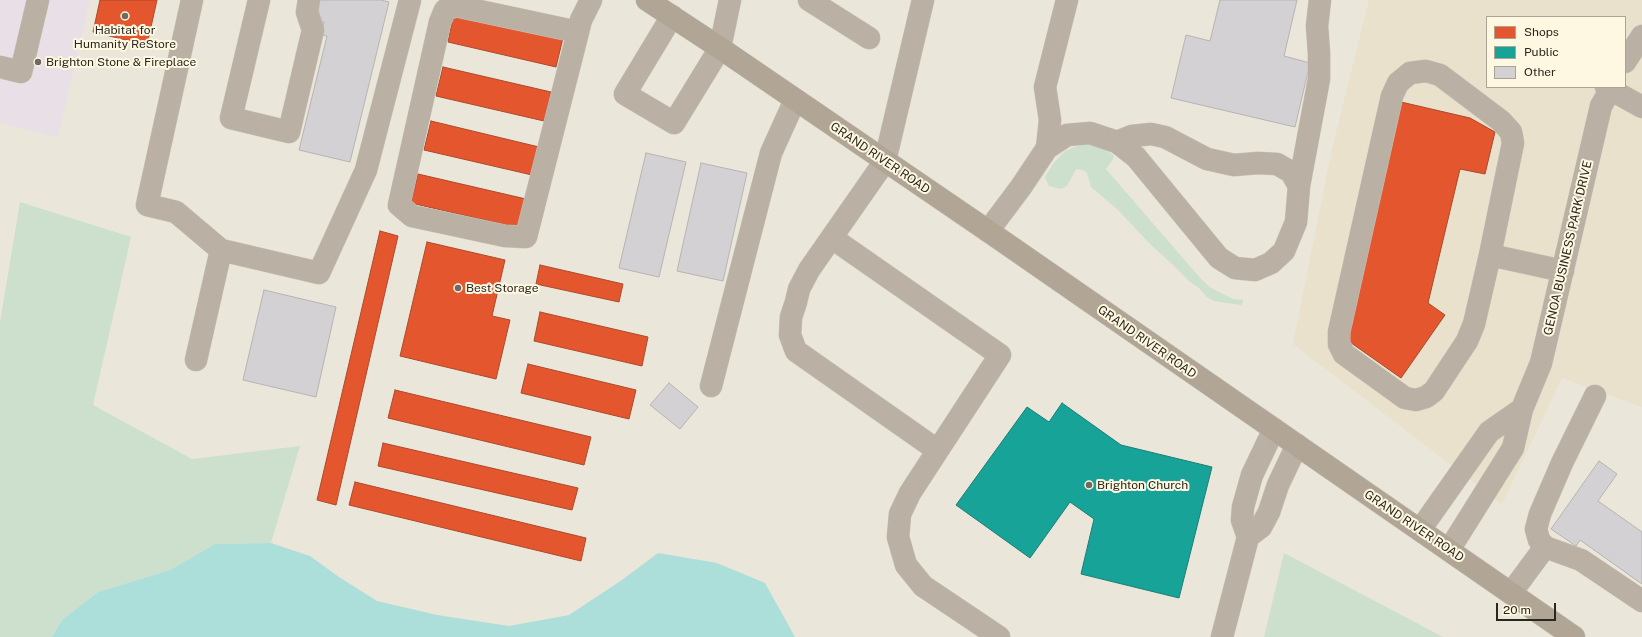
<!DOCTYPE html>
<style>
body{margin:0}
#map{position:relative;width:1642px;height:637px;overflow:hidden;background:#ebe6da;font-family:"Public Sans",sans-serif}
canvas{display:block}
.legend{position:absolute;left:1486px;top:16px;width:140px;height:72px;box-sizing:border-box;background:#fef7e1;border:1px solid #a9a493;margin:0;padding:5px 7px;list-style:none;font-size:12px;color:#2a271f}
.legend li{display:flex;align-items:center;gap:8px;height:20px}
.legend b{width:20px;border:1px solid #a9a493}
.scale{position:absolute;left:1496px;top:603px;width:60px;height:18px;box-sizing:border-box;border:2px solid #2a271f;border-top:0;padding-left:5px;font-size:12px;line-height:14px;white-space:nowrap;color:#2a271f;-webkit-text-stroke:3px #fef7e1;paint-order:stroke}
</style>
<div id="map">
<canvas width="1642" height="637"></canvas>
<ul class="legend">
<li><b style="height:11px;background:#e4572e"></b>Shops</li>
<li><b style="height:11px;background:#17a398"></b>Public</li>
<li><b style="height:11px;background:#d3d1d4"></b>Other</li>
</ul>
<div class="scale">20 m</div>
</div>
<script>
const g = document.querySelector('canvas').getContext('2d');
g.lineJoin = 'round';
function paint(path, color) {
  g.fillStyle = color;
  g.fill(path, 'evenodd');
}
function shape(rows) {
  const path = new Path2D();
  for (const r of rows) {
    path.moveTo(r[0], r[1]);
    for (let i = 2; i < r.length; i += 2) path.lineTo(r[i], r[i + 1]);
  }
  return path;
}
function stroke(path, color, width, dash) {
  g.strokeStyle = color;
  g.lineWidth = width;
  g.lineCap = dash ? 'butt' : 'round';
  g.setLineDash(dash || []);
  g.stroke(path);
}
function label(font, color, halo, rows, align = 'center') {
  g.font = font + ' "Public Sans",sans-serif';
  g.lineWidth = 4;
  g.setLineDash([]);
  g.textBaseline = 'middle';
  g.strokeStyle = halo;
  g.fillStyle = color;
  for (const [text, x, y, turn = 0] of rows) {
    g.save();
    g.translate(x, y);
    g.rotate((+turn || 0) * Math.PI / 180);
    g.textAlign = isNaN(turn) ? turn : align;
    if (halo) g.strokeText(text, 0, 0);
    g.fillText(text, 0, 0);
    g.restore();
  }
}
paint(shape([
 [1369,0,1642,0,1642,407,1562,378,1502,504,1293,344,1332,149],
 [1487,17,1625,17,1625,87,1487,87]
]), '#e9e1cc');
paint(shape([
 [0,0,90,0,58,137,0,123]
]), '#e8e0e6');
paint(shape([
 [1082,144,1091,144,1102,147,1111,153,1114,156,1113,159,1106,169,1201,279,1211,288,1233,299,1243,300,1243,302,1241,305,1214,301,1207,297,1199,288,1189,281,1173,265,1152,246,1118,210,1091,187,1087,173,1083,170,1076,169,1067,186,1061,189,1049,186,1045,177,1053,164,1065,151],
 [20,202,131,237,93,405,192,459,300,446,271,543,215,544,170,570,98,592,62,620,52,637,0,637,0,322],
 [1284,553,1443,637,1264,637]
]), '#cce0cd');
paint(shape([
 [271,543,310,556,339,577,377,601,437,615,509,626,569,615,622,580,658,553,717,563,765,583,795,637,52,637,62,620,98,592,170,570,215,544]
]), '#acdeda');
const shops = shape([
 [100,0,157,0,147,45,93,32,100,0],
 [454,13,563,38,556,67,448,42,454,13],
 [443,67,551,92,544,121,436,96,443,67],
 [1401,102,1470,118,1495,132,1485,174,1460,169,1428,303,1445,315,1401,378,1347,340,1401,102],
 [431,121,539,147,532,175,424,150,431,121],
 [418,174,526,199,519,228,411,203,418,174],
 [380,231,398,236,336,505,317,500,380,231],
 [427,242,505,260,492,316,510,320,496,379,400,356,427,242],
 [540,265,623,284,619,302,536,284,540,265],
 [540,312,648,337,642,366,534,341,540,312],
 [528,364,636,390,629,419,521,393,528,364],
 [395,390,591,437,584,465,388,418,395,390],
 [383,443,578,488,572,510,378,466,383,443],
 [355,482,586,538,581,561,349,505,355,482]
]);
paint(shops, '#e4572e');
stroke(shops, '#ac492a', 1);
const public = shape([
 [1062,403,1121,445,1212,467,1179,598,1081,574,1094,519,1070,502,1030,558,956,505,1027,407,1049,422,1062,403]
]);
paint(public, '#17a398');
stroke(public, '#1d7e74', 1);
const building = shape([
 [319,0,381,0,389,2,350,162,299,150,327,36,321,35,324,22,320,21,321,17,318,16,319,11,317,11,319,0],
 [1220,0,1297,0,1284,56,1310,63,1295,127,1171,98,1186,35,1210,41,1220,0],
 [646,153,686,162,659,277,619,268,646,153],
 [701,163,747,173,723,281,677,271,701,163],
 [264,290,336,307,316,397,243,380,264,290],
 [669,383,698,407,680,429,650,405,669,383],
 [1599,461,1617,474,1598,501,1642,532,1642,584,1580,540,1576,546,1551,529,1599,461]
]);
paint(building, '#d3d1d4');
stroke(building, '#b6b3b2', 1);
const minor = shape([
 [192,0,147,205,176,212,221,250,319,273,366,170,410,0],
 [259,0,231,118,289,132,313,30,307,12,309,0],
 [809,0,869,38],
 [923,0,885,161,809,270,799,289,796,302,791,317,790,335,796,351,937,450],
 [672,16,625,94,674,123,720,48,730,0],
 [578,32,456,6,445,10,440,22,399,205,412,216,505,236,526,237,578,32,581,20,591,0],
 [1625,62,1642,36],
 [0,67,21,72,38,0],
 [1606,87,1642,107],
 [1047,148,1050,120,1045,87,1067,0],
 [1299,186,1319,79,1319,53,1317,26,1320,0],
 [988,231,1021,187,1047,148,1067,135,1090,133,1117,142,1136,157,1219,258,1235,268,1255,270,1271,263,1284,251,1296,222,1299,186,1291,172,1277,164,1258,163,1234,165,1207,159,1165,137,1151,134,1132,136,1117,142],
 [832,238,1000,355,910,493,900,514,898,537,906,565,923,586,999,637],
 [1490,255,1474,324,1467,341,1434,391,1426,397,1416,400,1405,398,1344,354,1339,344,1339,332,1392,96,1398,83,1410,73,1426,71,1440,75,1501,121,1511,132,1513,143,1490,255,1563,271],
 [196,360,221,250],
 [711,386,771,153,795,100],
 [1420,530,1489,432,1522,409],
 [1248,537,1261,527,1269,512,1278,485,1297,445],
 [1545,547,1539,540,1536,529,1540,514,1562,463,1595,396],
 [1449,550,1513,448,1522,409,1541,363,1601,106,1612,87],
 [1511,593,1545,547,1581,560,1642,601],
 [1222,637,1248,537,1242,520,1243,507,1252,475,1274,429]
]);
const major = shape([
 [647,0,720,48,988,231,1574,637]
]);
stroke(minor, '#c7c3ba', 23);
stroke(major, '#c7c3ba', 23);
stroke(minor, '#bab0a4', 22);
stroke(major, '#b1a595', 22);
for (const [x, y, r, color] of [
 [125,16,4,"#6e6a60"],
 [38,62,4,"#6e6a60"],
 [458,288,4,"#6e6a60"],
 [1089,485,4,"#6e6a60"]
]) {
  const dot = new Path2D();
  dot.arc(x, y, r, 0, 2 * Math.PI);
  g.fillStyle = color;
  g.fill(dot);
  stroke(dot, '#fef7e1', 1.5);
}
label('12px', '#2a271f', '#fef7e1', [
 ["Habitat for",125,30,"center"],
 ["Humanity ReStore",125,44,"center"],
 ["Brighton Stone & Fireplace",46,62],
 ["Best Storage",466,288],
 ["Brighton Church",1097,485]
], 'left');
label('12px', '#2a271f', '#fef7e1', [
 ["GRAND RIVER ROAD",880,158,34],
 ["GENOA BUSINESS PARK DRIVE",1568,248,-77],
 ["GRAND RIVER ROAD",1147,342,35],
 ["GRAND RIVER ROAD",1414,526,34]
]);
</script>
